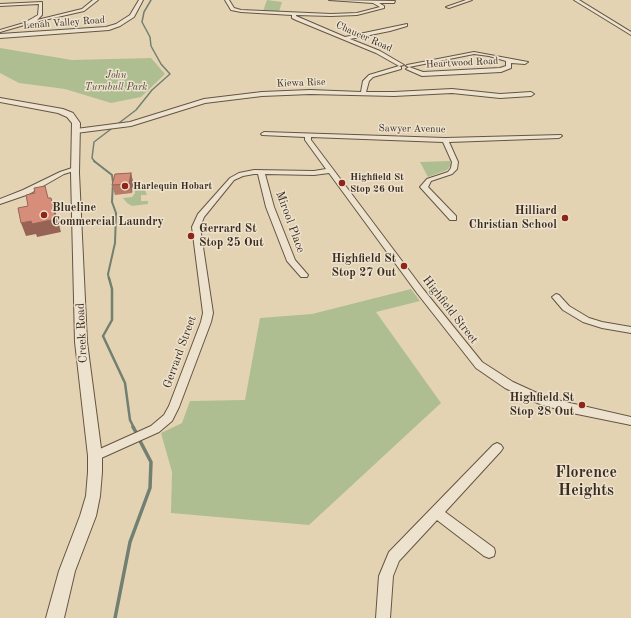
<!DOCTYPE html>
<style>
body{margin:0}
canvas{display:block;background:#e4d3b3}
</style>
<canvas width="631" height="618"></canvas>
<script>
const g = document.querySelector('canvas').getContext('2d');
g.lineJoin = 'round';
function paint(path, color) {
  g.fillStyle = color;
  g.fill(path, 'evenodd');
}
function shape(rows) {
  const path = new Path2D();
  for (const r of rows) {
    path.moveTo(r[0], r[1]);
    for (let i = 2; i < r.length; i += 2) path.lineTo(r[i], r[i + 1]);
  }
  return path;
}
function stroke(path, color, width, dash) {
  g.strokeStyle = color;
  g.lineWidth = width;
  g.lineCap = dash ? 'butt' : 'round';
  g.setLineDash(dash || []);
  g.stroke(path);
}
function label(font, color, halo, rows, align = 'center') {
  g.font = font + ' "Old Standard TT",serif';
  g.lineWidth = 3;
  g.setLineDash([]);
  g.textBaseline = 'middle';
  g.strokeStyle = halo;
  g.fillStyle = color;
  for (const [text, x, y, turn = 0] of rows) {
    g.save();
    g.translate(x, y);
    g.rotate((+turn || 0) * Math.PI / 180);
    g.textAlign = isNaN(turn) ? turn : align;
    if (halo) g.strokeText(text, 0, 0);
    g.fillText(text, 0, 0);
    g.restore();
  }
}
paint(shape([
 [267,0,282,2,279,12,263,11],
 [0,48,72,60,151,58,165,74,141,97,111,103,65,89,19,83,0,73],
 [450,161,451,165,447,170,428,177,420,162],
 [144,183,147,189,145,190,147,195,141,195,141,201,148,201,148,204,132,206,127,203,123,198,132,197,135,193,134,184],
 [411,289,420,301,376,312,441,403,309,525,171,513,172,472,161,433,182,423,190,401,245,400,260,318,312,314]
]), '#aebe91');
stroke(shape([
 [95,162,92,158,94,142,136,110,152,90,170,74,161,64,151,46,150,37,142,22,144,12,151,0]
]), '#718071', 1.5);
stroke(shape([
 [94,161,112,175,113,182,112,202,116,213,115,243,108,274,109,279]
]), '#718071', 2);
stroke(shape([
 [109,278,112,289,112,320,103,336,125,383,130,420,134,428]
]), '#718071', 2.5);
stroke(shape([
 [133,427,137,434],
 [115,618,130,542,150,488,151,462,139,439]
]), '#718071', 3.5);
const minor = shape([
 [93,0,98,0,84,11,31,23,0,32,0,30,24,23,33,18,38,15,39,4,0,6,0,4,42,2,42,15,37,20,82,9,93,0],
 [225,0,229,0,234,8,241,10,331,14,357,13,380,7,373,3,329,0,395,1,394,3,379,3,384,6,384,8,357,15,331,16,296,15,296,16,345,37,407,24,407,26,390,31,350,39,380,51,404,65,399,66,376,53,296,20,292,18,292,15,241,12,231,10,225,0],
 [466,0,472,0,449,8,446,7,466,0],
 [574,0,579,0,631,32,631,35,574,0],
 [474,52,528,62,525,64,511,63,511,68,501,72,422,76,406,69,409,67,406,66,407,65,474,52],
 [474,54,489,56,506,61,506,66,500,68,423,72,409,67,474,54],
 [399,66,401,67,401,69,373,77,369,81,366,92,394,92,452,89,500,94,531,92,534,94,531,96,500,98,452,93,394,96,310,94,262,96,205,103,131,126,76,133,73,131,76,129,130,122,204,99,262,92,310,90,361,92,363,81,369,75,399,66],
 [264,132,445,138,561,135,562,136,559,138,449,142,458,162,457,169,452,174,431,181,428,187,456,216,456,220,450,220,420,187,427,179,448,172,451,168,452,162,443,142,311,137,311,140,423,289,482,362,513,382,548,398,631,417,631,425,577,414,542,405,505,388,476,368,417,293,329,173,314,175,265,174,274,207,295,260,308,275,307,277,301,277,287,261,266,207,258,174,254,174,243,176,234,180,204,217,200,227,213,313,211,322,179,407,172,421,159,432,99,459,95,461,91,459,89,456,91,453,151,426,164,415,169,406,201,322,203,313,192,227,198,214,230,178,239,173,254,170,314,171,326,169,305,140,305,137,262,135,261,134,264,132],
 [75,167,77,168,77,170,64,174,29,194,0,204,0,199,23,190,60,172,75,167],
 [556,294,559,295,569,306,589,318,602,322,631,327,631,333,602,328,583,322,563,310,552,297,556,294],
 [497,443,501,445,503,448,501,451,445,512,494,548,495,552,494,556,489,558,484,556,437,520,399,561,393,576,390,618,376,618,379,576,389,552,493,445,497,443]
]);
const tertiary = shape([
 [139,0,143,0,134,17,120,26,109,30,0,38,0,34,106,27,116,24,130,15,139,0],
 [0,98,63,109,73,113,80,123,79,173,87,342,102,456,102,472,100,496,96,516,75,571,64,618,46,618,59,571,80,516,86,496,88,472,88,456,75,342,71,173,72,123,67,117,58,113,0,102,0,98]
]);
stroke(minor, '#645544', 2);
stroke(tertiary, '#645544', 2);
paint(minor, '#ede2ce');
paint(tertiary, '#ede2ce');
paint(shape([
 [131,173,133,182,132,193,115,195,112,185]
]), '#b87a69');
paint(shape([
 [131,173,133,182,132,193,129,184],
 [51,198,55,210,61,232,37,237,36,234,26,236,21,223,31,221]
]), '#966355');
const building = shape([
 [131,173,129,184,112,185,115,174,131,173],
 [45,186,48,198,51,198,56,219,32,224,31,221,21,223,18,208,28,206,26,195,35,193,34,188,45,186]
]);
paint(building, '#d68e7a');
stroke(building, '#966355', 1);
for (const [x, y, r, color] of [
 [342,183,4,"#8f2418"],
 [125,186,4,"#8f2418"],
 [44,215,4,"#8f2418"],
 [565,218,4,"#8f2418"],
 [191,236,4,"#8f2418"],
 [404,266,4,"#8f2418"],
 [582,405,4,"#8f2418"]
]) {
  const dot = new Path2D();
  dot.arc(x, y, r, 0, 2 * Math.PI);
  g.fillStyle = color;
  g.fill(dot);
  stroke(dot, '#ede2ce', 1.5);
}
label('10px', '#3a2b1f', '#ede2ce', [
 ["Lenah Valley Road",64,23,-4],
 ["Chaucer Road",364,37,24],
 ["Heartwood Road",462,63,-3],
 ["Kiewa Rise",301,83,-2],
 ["Sawyer Avenue",412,129,1]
]);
label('italic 10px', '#514836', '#ede2ce', [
 ["John",116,75],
 ["Turnbull Park",116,87]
]);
label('bold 10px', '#3a2b1f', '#ede2ce', [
 ["Highfield St",350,177],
 ["Stop 26 Out",350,189],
 ["Harlequin Hobart",133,186]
], 'left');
label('bold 12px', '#3a2b1f', '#ede2ce', [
 ["Blueline",52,208,"left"],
 ["Commercial Laundry",52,222,"left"],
 ["Hilliard",557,211],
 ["Christian School",557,225],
 ["Gerrard St",199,229,"left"],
 ["Stop 25 Out",199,243,"left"],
 ["Highfield St",396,259],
 ["Stop 27 Out",396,273],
 ["Highfield St",574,398],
 ["Stop 28 Out",574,412]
], 'right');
label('12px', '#3a2b1f', '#ede2ce', [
 ["Mirool Place",290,222,70],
 ["Highfield Street",450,310,52],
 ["Creek Road",82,333,-93],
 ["Gerrard Street",180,352,-70]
]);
label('bold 16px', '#3a2b1f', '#ede2ce', [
 ["Florence",586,473],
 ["Heights",586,491]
]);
</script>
